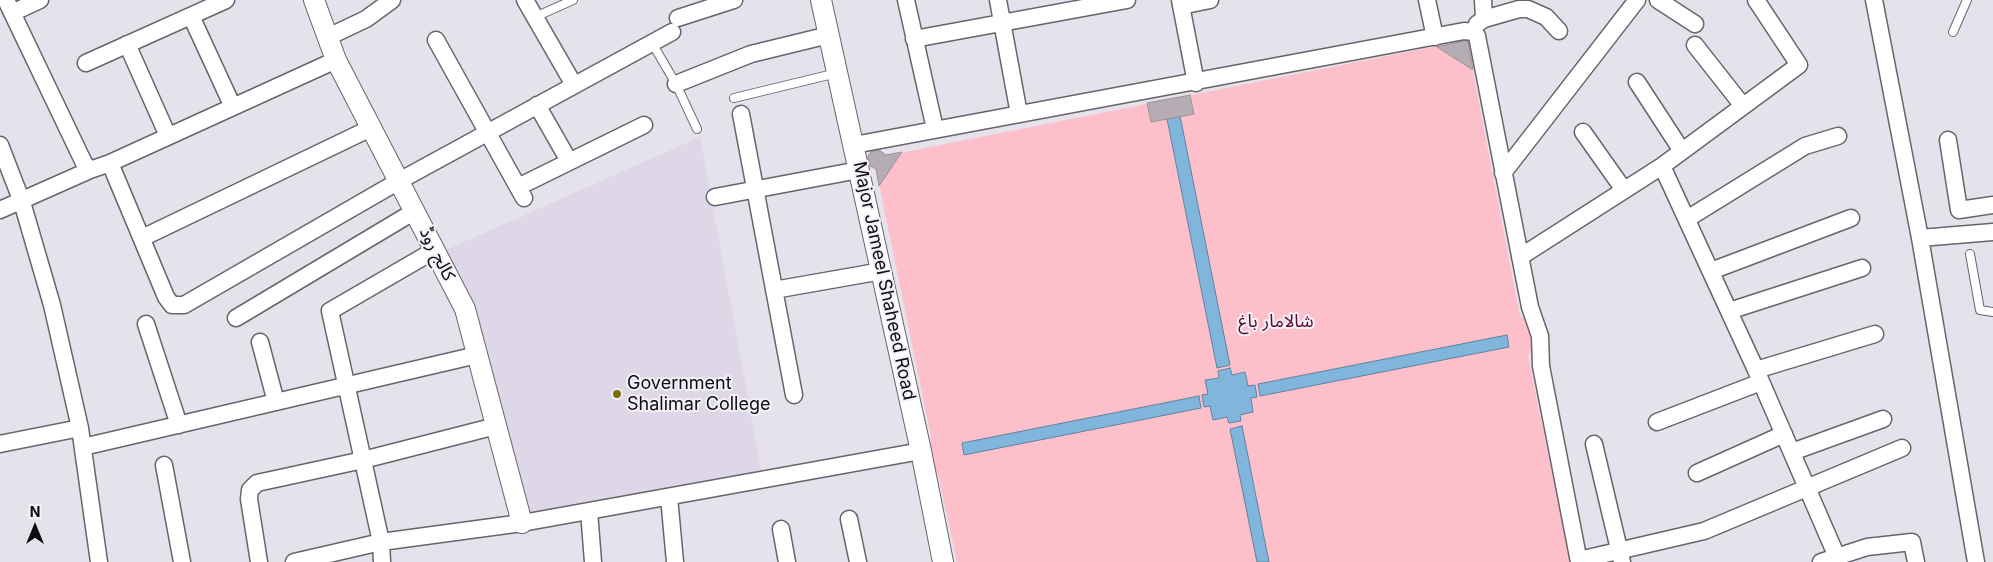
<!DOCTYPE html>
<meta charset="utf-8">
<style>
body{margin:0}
#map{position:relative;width:1993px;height:562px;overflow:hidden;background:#e6e2eb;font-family:Inter,sans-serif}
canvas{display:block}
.north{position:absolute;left:10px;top:502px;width:50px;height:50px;-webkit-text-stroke:4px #f3f0f9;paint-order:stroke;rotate:0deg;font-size:14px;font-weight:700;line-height:20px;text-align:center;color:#0d0c0f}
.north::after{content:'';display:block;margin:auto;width:18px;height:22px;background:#0d0c0f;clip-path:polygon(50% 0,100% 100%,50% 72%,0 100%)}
</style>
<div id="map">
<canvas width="1993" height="562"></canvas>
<div class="north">N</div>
</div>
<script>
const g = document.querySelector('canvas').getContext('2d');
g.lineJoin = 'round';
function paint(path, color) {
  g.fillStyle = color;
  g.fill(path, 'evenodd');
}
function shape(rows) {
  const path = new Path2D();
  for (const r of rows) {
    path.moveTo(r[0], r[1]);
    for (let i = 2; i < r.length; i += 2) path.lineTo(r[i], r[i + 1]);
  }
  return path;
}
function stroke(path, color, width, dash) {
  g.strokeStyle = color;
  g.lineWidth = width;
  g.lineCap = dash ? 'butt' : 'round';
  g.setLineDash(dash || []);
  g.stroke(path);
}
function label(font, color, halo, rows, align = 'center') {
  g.font = font + ' Inter,"Noto Sans Arabic",sans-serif';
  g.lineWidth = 4;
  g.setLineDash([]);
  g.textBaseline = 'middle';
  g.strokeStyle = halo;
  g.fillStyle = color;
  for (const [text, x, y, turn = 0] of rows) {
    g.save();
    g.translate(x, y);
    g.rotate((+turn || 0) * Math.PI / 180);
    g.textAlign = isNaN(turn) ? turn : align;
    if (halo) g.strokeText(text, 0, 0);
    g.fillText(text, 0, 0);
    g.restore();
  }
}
paint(shape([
 [700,137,763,480,522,523,465,309,437,254]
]), '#ddd7e7');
paint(shape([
 [1468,32,1475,44,1469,51,1520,316,1533,325,1536,342,1528,356,1570,562,957,562,938,474,927,467,924,448,931,437,876,169,869,165,867,157,871,151,878,150,885,156,1457,42,1457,39]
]), '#fdc0ca');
const water = shape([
 [1180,116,1230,365,1217,368,1167,119,1180,116],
 [1507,335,1509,347,1260,396,1258,384,1507,335],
 [1230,368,1232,375,1245,372,1248,386,1255,385,1257,397,1251,398,1253,412,1240,415,1241,421,1229,423,1227,417,1213,420,1210,406,1204,407,1202,395,1208,394,1205,380,1219,378,1218,371,1230,368],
 [1199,396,1201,408,964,455,962,443,1199,396],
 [1242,426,1269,562,1257,562,1230,429,1242,426]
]);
paint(water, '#80b6dc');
stroke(water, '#5e839e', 1);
const building = shape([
 [1464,41,1468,41,1473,70,1437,47,1464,41],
 [1190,95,1194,114,1151,122,1147,103,1190,95],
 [879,150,886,155,902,152,879,186,876,169,870,166,868,156,871,152,879,150]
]);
paint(building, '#b5adb3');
stroke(building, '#9a9298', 1);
const service = shape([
 [535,17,573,0],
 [1953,32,1967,0],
 [652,43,676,84,697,129],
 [734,98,837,73],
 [1970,254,1980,310,1993,312]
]);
const minor = shape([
 [6,0,84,163,90,170],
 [525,0,574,85],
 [906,0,935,129],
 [998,0,1019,114],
 [1180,0,1196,83],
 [1427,0,1435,37],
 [1658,0,1695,24],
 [1874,0,1920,238,1976,562],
 [1181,6,1210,0],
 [12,13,40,0],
 [191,16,233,107],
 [678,18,734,0],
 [1484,19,1519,9,1528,9,1546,17,1559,31],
 [1477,24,1484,19,1483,0],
 [328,37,366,19,392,0],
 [914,39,1127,0],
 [436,40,524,198],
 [127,44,168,136],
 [1695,45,1743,106],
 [86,63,226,0],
 [1637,82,1682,151],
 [676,84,751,54,829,35],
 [537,105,569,161],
 [741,114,794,395],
 [1583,132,1624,190],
 [1948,140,1959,210,1993,205],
 [0,145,22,202,52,305,80,428,99,562],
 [854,145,1464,31,1474,32,1477,36,1530,307,1540,336,1541,366,1579,562],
 [110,163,166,297,172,305,184,305,399,181,672,32],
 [1662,166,1756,370,1837,557],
 [1503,173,1637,0],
 [518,187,644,125],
 [715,197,859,170],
 [0,210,90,170,110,163,336,60],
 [1687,219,1805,146,1838,136],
 [142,238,371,128],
 [1920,238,1993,232],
 [1520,257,1662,166,1799,65,1756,0],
 [1711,271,1851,218],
 [774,290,882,271],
 [1729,311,1862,268],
 [236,318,415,211],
 [146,324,179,425],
 [260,342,276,402],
 [1756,370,1875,334],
 [1657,422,1761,382],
 [0,444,80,428],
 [1594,444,1622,562],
 [83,447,477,355],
 [1792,452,1883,419],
 [164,465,182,562],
 [1697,473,1784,434],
 [669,497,675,562],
 [589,511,593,562],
 [849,519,858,562],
 [781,529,787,562],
 [1579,560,1704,531,1902,448],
 [259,562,249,499,250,490,257,483,363,460,496,426],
 [294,562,381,542,522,523,921,451],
 [382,562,381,542,330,311,435,250],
 [1821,562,1867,547,1912,542,1916,562]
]);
const tertiary = shape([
 [314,0,336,60,465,309,522,523],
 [821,0,921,451,943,562]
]);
stroke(service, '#67646b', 10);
stroke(minor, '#67646b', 19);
stroke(tertiary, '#67646b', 22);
stroke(service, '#fff', 8);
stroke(minor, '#fff', 16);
stroke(tertiary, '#fff', 20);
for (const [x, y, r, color] of [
 [617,394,5,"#786e0b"]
]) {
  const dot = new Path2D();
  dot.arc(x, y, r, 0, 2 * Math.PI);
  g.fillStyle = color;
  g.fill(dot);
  stroke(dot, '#f3f0f9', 2);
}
label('18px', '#0d0c0f', '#f3f0f9', [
 ["کالج روڈ",437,254,63],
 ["Major Jameel Shaheed Road",884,281,78]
]);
label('18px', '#580c25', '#f3f0f9', [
 ["شالامار باغ",1276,322]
]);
label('18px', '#0d0c0f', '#f3f0f9', [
 ["Government",627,384],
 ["Shalimar College",627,405]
], 'left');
</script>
